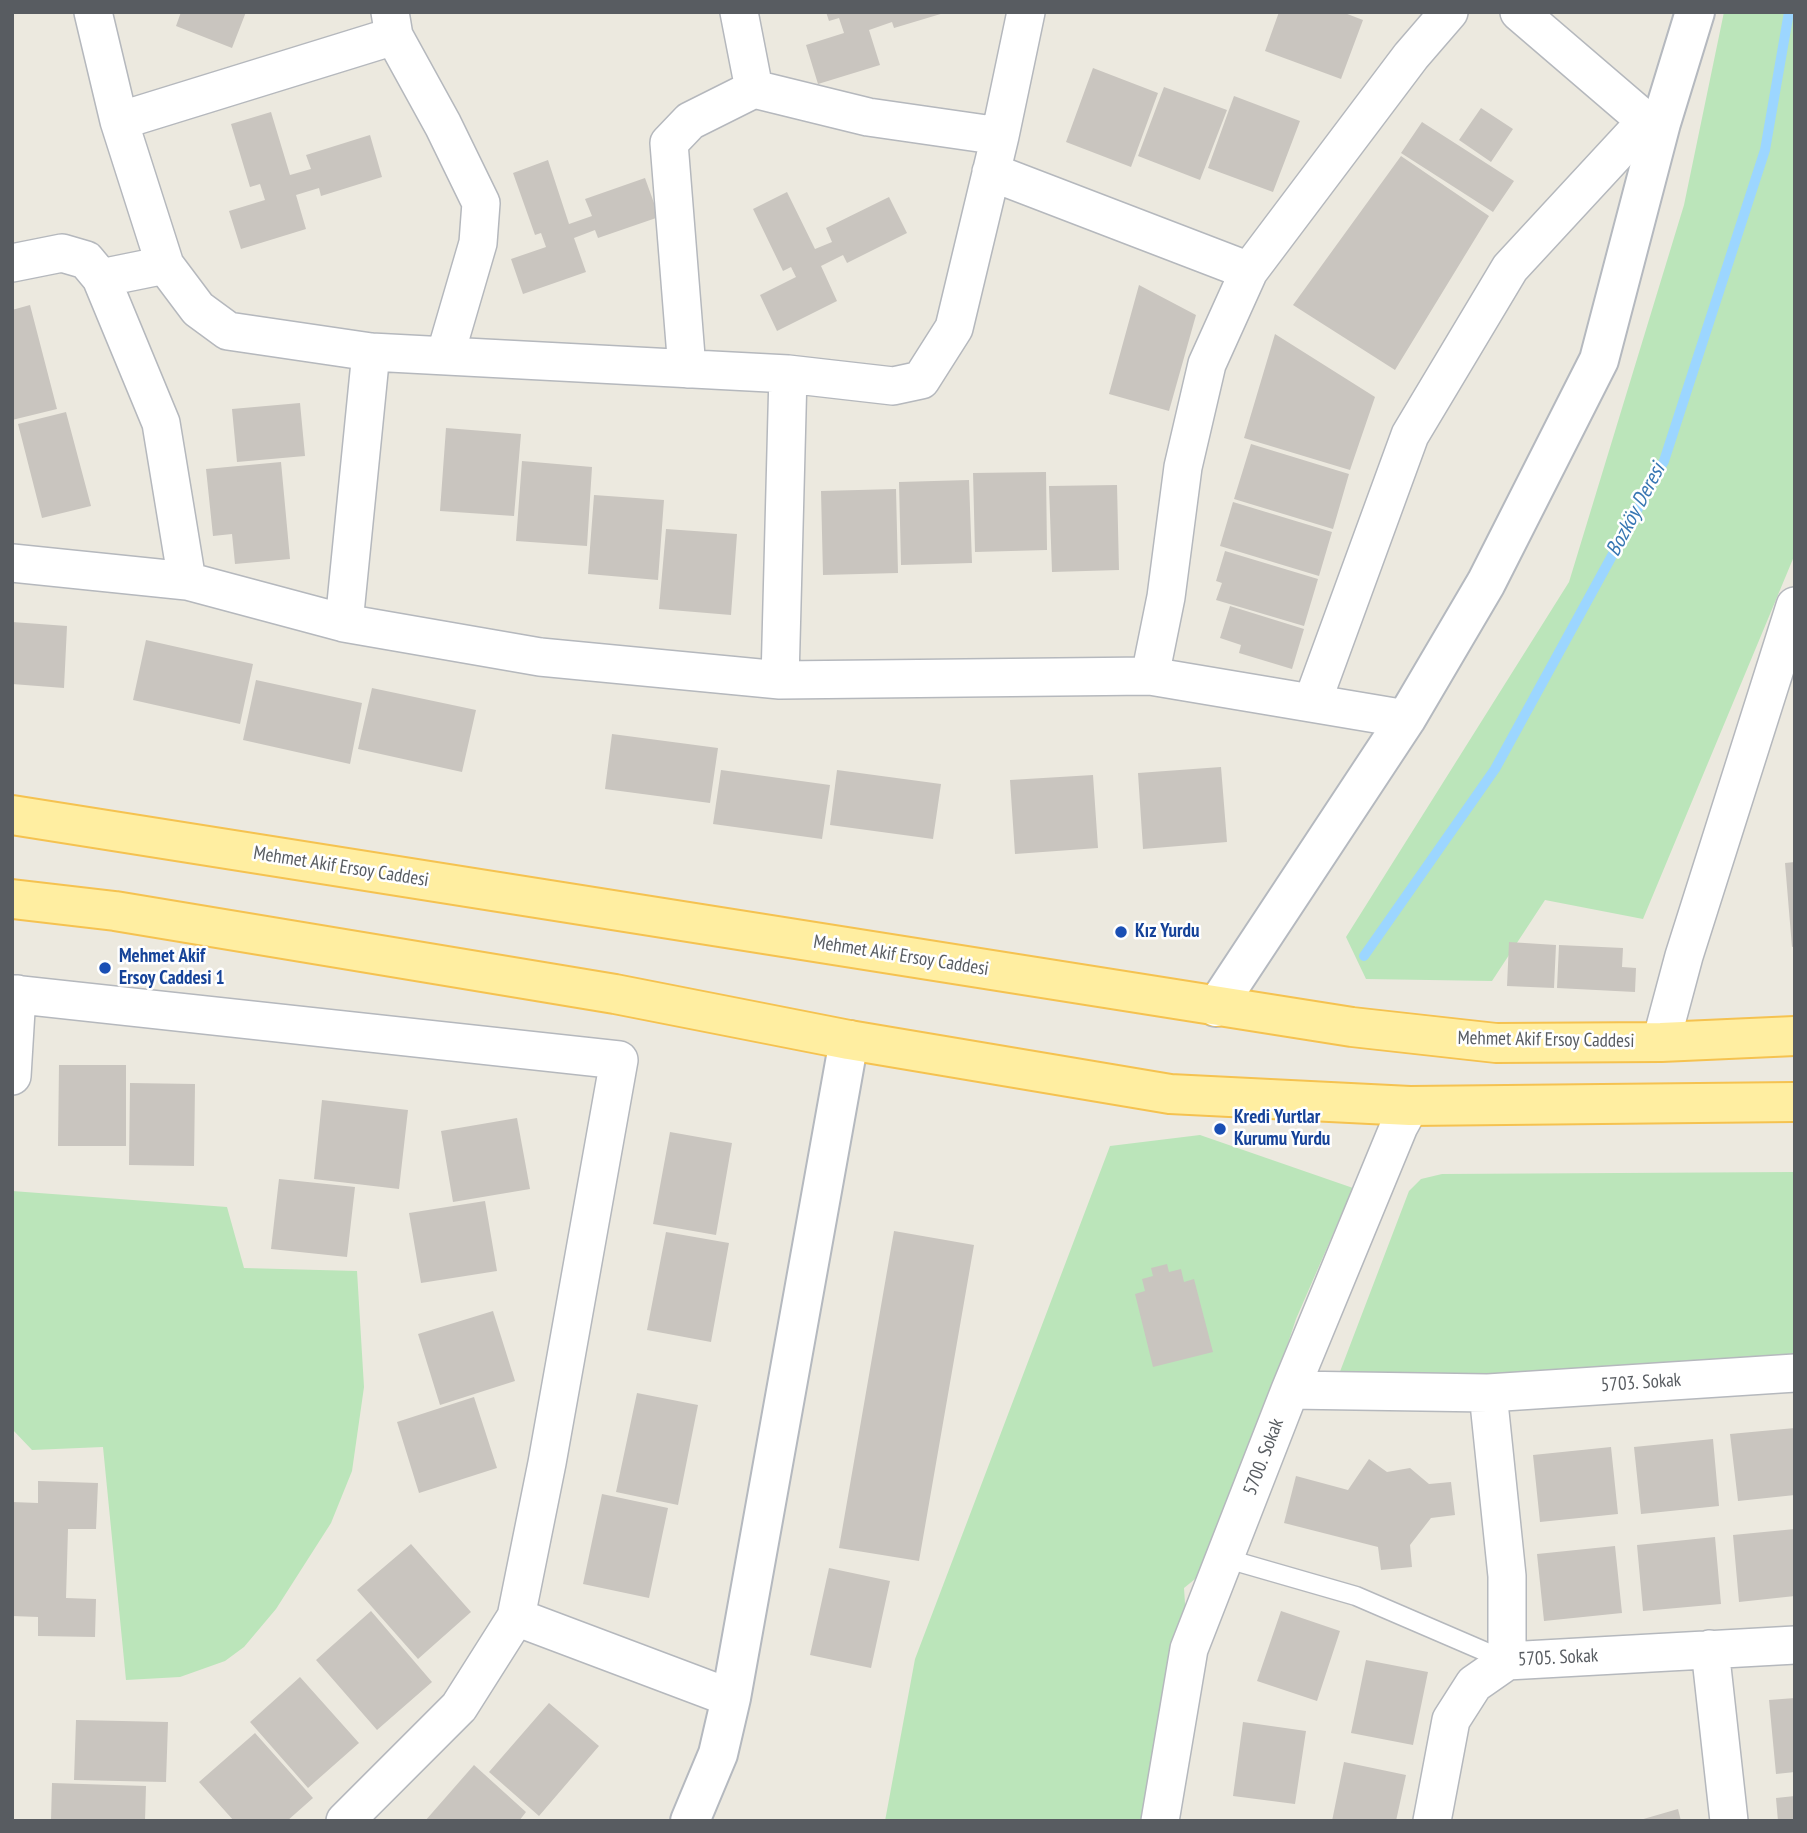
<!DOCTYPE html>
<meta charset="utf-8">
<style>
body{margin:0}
#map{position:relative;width:1807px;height:1833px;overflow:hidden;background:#ece9df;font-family:"PT Sans Narrow",sans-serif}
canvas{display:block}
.frame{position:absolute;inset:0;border:14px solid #585c61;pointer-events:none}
</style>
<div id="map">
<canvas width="1807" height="1833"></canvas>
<div class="frame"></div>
</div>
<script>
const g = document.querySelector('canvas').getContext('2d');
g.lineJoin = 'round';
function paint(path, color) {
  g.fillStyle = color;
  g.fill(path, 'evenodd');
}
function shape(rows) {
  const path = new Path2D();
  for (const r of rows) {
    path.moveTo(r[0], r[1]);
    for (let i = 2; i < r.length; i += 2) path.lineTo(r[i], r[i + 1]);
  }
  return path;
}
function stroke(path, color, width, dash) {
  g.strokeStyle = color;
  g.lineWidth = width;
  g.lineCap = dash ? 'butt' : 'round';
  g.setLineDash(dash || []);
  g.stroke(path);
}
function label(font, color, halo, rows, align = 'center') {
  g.font = font + ' "PT Sans Narrow",sans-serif';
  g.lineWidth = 5;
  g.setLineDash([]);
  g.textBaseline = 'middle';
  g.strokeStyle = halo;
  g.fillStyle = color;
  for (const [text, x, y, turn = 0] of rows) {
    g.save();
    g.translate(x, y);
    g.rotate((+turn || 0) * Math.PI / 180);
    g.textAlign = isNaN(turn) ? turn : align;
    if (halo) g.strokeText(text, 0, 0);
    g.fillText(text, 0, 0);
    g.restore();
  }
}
paint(shape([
 [1724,12,1795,12,1795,554,1643,919,1545,900,1492,981,1366,979,1346,937,1569,582,1684,205],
 [1200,1135,1353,1188,1296,1319,1242,1482,1211,1566,1184,1588,1186,1619,1159,1821,885,1821,915,1659,1110,1146],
 [1795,1172,1795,1360,1336,1382,1409,1191,1421,1179,1442,1174],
 [12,1191,227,1207,244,1268,357,1271,364,1387,352,1471,331,1523,276,1609,244,1647,225,1661,180,1677,126,1680,103,1447,32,1450,12,1429]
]), '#bbe5ba');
stroke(shape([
 [1364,956,1495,769,1664,461,1765,150,1789,12]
]), '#9cd6ff', 10);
paint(shape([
 [181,12,246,12,232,48,176,26],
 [826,12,943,12,944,13,894,28,892,22,869,30,880,65,818,84,806,45,844,33,839,18,829,21],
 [1279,12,1342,12,1363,20,1341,79,1265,51],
 [1093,68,1158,93,1131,167,1066,142],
 [1164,87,1227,110,1200,180,1138,156],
 [1234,96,1300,121,1273,192,1208,168],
 [1481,108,1513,129,1491,162,1459,140],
 [271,112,290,175,311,169,306,155,370,135,382,177,321,196,319,188,296,195,306,229,241,249,229,211,265,200,260,184,250,187,231,124],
 [1422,122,1514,181,1493,212,1401,153],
 [1401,156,1489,216,1395,370,1293,305],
 [548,160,569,224,592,216,585,199,645,178,659,217,598,238,595,230,574,238,586,272,523,294,511,259,546,247,541,233,535,235,513,173],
 [787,192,815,249,832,242,826,228,889,197,907,233,847,263,843,255,821,266,837,301,777,331,760,295,796,277,791,267,783,271,753,209],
 [1139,285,1196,315,1169,411,1109,394],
 [30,305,57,409,12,420,12,310],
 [1275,334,1375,397,1350,470,1244,438],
 [300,403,305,456,237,462,232,409],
 [66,412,91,506,42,518,18,424],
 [446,428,521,434,514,516,440,511],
 [1251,444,1349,474,1333,529,1234,499],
 [522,461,592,467,587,546,516,541],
 [281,462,290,559,235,564,232,534,213,536,206,469],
 [1046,472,1047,550,975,552,973,473],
 [969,480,972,563,901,565,899,482],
 [1117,485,1119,570,1052,572,1049,486],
 [896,489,898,573,823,575,821,491],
 [594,495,664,500,658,580,588,574],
 [1233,502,1332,532,1319,576,1220,546],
 [666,529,737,534,731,615,659,609],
 [1225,551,1318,579,1304,626,1216,600,1222,583,1216,581],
 [1230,606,1304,629,1292,669,1239,653,1241,645,1220,638],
 [12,622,67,626,64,688,12,684],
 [146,640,253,664,240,724,133,700],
 [256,680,362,703,350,764,243,740],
 [372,688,476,710,462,772,358,749],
 [612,734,718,748,710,803,605,789],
 [1221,767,1227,842,1143,849,1138,773],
 [721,770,830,785,822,839,713,824],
 [837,770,941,784,933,839,830,825],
 [1093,775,1098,848,1015,854,1010,780],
 [1795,862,1795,946,1792,947,1785,863],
 [1509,942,1556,945,1554,988,1507,986],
 [1559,945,1623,948,1622,967,1636,968,1635,992,1557,988],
 [59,1065,126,1065,126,1146,58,1146],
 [130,1083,195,1084,194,1166,129,1165],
 [322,1100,408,1110,399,1189,314,1179],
 [517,1118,530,1189,453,1202,441,1131],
 [670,1132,732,1143,716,1235,653,1224],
 [279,1179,355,1187,347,1257,271,1249],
 [485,1201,497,1271,421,1283,409,1213],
 [894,1231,974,1245,919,1561,839,1548],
 [666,1232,729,1243,711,1342,647,1330],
 [1167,1264,1169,1272,1181,1269,1184,1282,1194,1279,1213,1352,1153,1367,1135,1294,1145,1291,1142,1279,1153,1276,1151,1268],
 [493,1311,515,1381,440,1405,418,1334],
 [637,1393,698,1405,678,1505,616,1492],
 [474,1397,497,1468,419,1493,397,1422],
 [1795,1428,1795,1495,1738,1501,1730,1434],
 [1713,1439,1719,1506,1641,1514,1634,1447],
 [1611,1447,1618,1514,1540,1522,1533,1455],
 [1369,1459,1387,1472,1410,1468,1429,1484,1451,1482,1455,1515,1431,1518,1410,1545,1412,1567,1381,1570,1378,1547,1284,1523,1296,1476,1348,1490],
 [38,1481,98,1483,96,1529,68,1529,66,1598,96,1599,95,1637,38,1636,38,1617,12,1616,12,1502,38,1503],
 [602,1494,668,1508,649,1598,583,1584],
 [1795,1529,1795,1596,1739,1602,1733,1535],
 [1715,1537,1721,1604,1643,1611,1637,1545],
 [411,1544,471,1612,418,1659,357,1590],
 [1615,1546,1622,1613,1544,1621,1537,1554],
 [829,1568,890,1581,871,1668,810,1655],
 [371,1611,432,1682,377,1730,316,1660],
 [1281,1611,1340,1631,1317,1701,1257,1681],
 [1366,1660,1428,1672,1413,1745,1351,1733],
 [300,1677,359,1743,308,1788,250,1722],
 [1795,1698,1795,1772,1776,1774,1769,1700],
 [549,1703,599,1746,539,1816,489,1772],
 [76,1720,168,1722,166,1782,74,1780],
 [1243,1722,1306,1731,1295,1804,1233,1796],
 [255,1733,313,1798,287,1821,234,1821,199,1782],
 [1344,1762,1406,1775,1396,1821,1332,1821],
 [474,1765,526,1812,519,1821,425,1821],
 [52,1783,146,1786,145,1821,51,1821],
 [1795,1796,1795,1821,1778,1821,1776,1798],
 [1678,1809,1681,1821,1640,1821,1640,1820]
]), '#c9c5bf');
const lane = shape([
 [1224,1558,1356,1596,1507,1661]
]);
const street = shape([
 [93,12,119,121,165,265,198,309,228,331,371,352,788,374,893,386,921,380,954,328,1000,136,1026,12],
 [390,12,394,36,443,125,481,203,478,243,445,356],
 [739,12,754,89],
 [1519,12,1646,121,1661,123],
 [119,121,394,36],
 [991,172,1249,271],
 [12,263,62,253,86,260,101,278,165,265],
 [101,278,161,423,187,581],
 [687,369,669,143,690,121,754,89,868,117,1000,136],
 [12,563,187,581,344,623,540,657,780,680,1150,676,1406,719],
 [344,623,371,352],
 [1150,676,1166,597,1183,467,1207,364,1249,271,1411,56,1449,12],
 [780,680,788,374],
 [1312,703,1410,435,1510,268,1646,121],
 [12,994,619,1060,547,1463,516,1617,459,1707,345,1821],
 [1661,1042,1684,956,1795,606],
 [12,1076,17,994],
 [1290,1390,1488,1393,1795,1373],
 [1488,1393,1507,1576,1507,1661],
 [516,1617,731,1698],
 [1710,1649,1729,1821],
 [1160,1821,1189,1649,1290,1390,1399,1126,1410,1106],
 [1432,1821,1451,1720,1474,1684,1507,1661,1795,1645]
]);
const secondary = shape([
 [1216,1007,1406,719,1486,583,1599,360,1661,123,1695,12],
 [690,1821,718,1754,731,1698,849,1040]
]);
const primary = shape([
 [12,815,1352,1027,1496,1043,1661,1042,1795,1036],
 [12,899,115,911,615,994,849,1040,1170,1094,1410,1106,1795,1102]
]);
stroke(lane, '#b5b8bd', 21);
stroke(street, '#b5b8bd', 40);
stroke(secondary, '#b5b9bf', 42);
stroke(primary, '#f5c250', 42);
stroke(lane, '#fff', 18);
stroke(street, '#fff', 37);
stroke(secondary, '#fff', 38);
stroke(primary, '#ffeea1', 38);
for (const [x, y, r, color] of [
 [1121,932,7,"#1a4fb4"],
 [105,968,7,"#1a4fb4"],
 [1220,1129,7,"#1a4fb4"]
]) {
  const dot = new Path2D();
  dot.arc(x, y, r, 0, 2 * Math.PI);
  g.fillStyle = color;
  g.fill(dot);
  stroke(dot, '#fff', 2.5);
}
label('19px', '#585c61', '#fff', [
 ["Mehmet Akif Ersoy Caddesi",341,867,9],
 ["Mehmet Akif Ersoy Caddesi",901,956,9],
 ["Mehmet Akif Ersoy Caddesi",1546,1040,1],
 ["5703. Sokak",1641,1383,-4],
 ["5700. Sokak",1264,1457,-69],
 ["5705. Sokak",1558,1658,-3]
]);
label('bold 19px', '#164399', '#fff', [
 ["Kız Yurdu",1135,932],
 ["Mehmet Akif",119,957],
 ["Ersoy Caddesi 1",119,979],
 ["Kredi Yurtlar",1234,1118],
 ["Kurumu Yurdu",1234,1140]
], 'left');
label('italic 21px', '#3877b3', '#fff', [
 ["Bozköy Deresi",1636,510,-62]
]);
</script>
